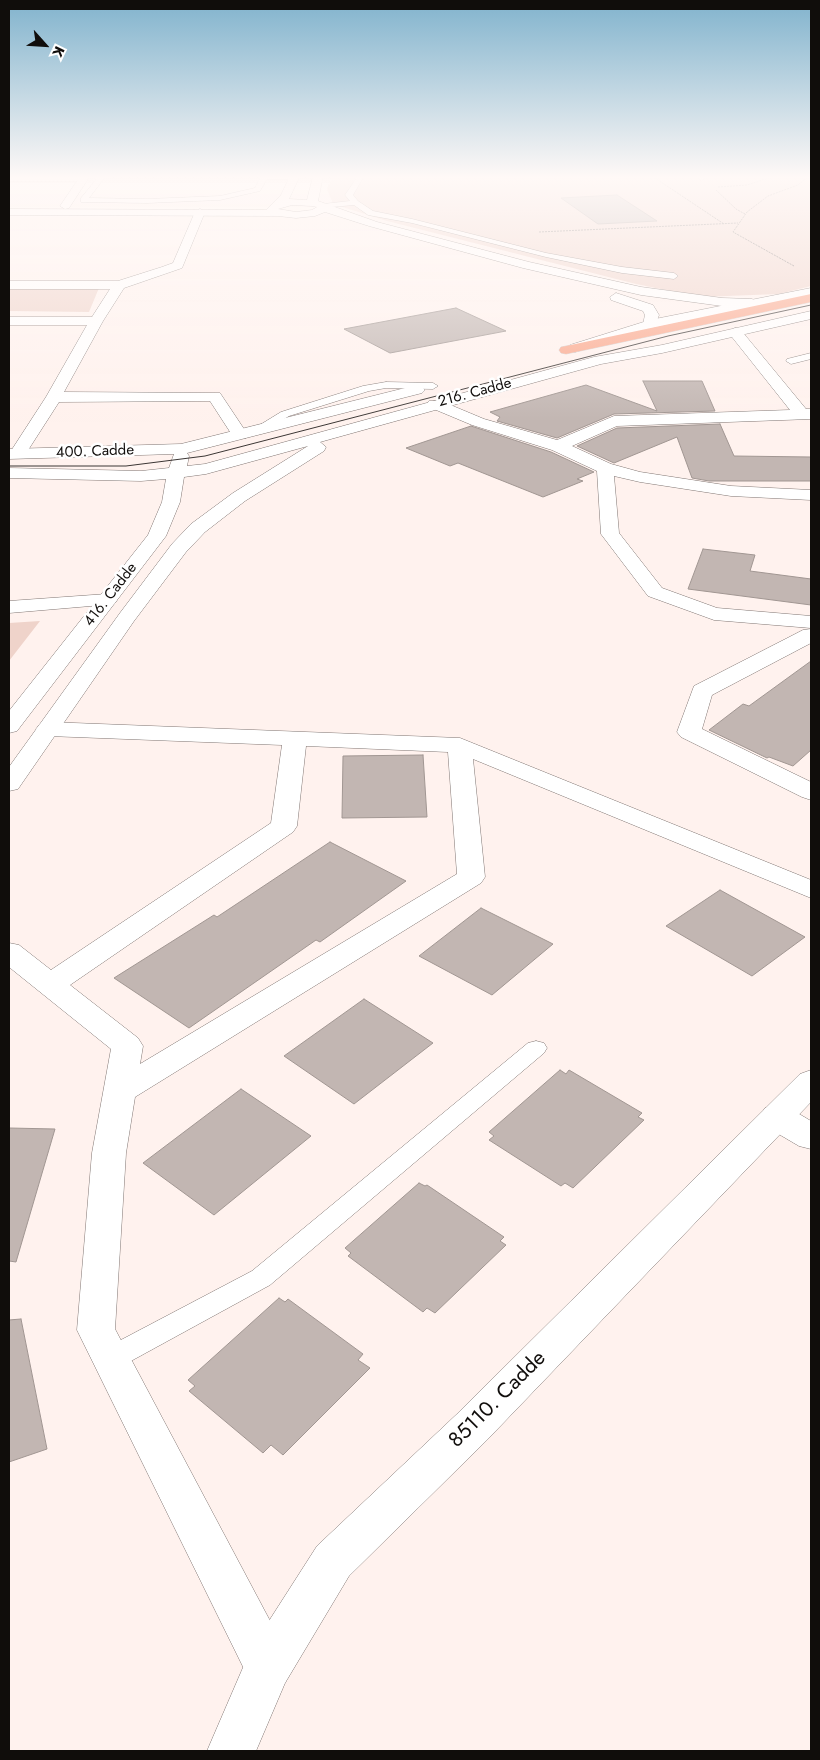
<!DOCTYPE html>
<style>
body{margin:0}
#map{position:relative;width:820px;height:1760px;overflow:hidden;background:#fff2ee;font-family:Jost,sans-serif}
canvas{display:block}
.frame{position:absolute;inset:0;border:10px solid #100d0b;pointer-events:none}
.north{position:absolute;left:20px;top:20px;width:50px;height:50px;-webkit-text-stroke:4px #fff;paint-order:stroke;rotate:116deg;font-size:14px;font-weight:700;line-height:20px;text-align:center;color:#100d0b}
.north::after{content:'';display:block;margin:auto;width:18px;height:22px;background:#100d0b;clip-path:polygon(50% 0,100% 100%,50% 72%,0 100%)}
</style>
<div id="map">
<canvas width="820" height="1760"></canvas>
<div class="frame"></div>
<div class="north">K</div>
</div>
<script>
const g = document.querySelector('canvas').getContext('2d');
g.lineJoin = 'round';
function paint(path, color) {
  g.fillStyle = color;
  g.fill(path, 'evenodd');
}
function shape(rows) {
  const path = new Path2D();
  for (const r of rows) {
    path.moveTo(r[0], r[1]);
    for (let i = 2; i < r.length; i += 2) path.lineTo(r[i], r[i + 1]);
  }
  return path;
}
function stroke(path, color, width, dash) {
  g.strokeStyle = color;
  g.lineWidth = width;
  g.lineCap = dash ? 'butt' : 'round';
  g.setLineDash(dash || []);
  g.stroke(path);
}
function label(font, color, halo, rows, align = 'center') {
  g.font = font + ' Jost,sans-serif';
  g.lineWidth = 5;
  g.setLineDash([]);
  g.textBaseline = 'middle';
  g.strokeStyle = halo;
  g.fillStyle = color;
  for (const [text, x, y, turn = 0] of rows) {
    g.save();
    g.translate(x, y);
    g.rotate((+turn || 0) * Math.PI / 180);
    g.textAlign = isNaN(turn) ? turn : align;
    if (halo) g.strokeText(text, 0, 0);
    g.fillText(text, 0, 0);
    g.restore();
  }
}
paint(shape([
 [333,176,811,176,811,286,779,294,700,297,636,284,387,221,333,204,327,189],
 [9,288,99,288,89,312,9,311],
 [40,621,9,661,9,623]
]), '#efd3ca');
const building = shape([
 [617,195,657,221,598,224,561,198,617,195],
 [456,308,506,331,390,353,344,329,456,308],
 [643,381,702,381,715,411,614,414,557,438,497,421,500,417,490,412,586,385,657,411,643,381],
 [720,424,734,456,811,457,811,481,709,481,692,478,677,437,614,463,577,446,617,428,720,424],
 [471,426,551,452,594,472,577,479,583,481,543,497,458,463,450,466,406,448,471,426],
 [703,549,755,555,750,571,811,579,811,605,688,589,703,549],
 [811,661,811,750,793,766,769,757,767,758,709,730,743,704,749,706,811,661],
 [423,755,427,817,342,818,343,756,423,755],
 [330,842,406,881,320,942,316,940,189,1028,114,978,214,915,217,917,330,842],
 [720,890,805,937,752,976,666,926,720,890],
 [481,908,553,944,492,995,419,956,481,908],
 [364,999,433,1043,354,1104,284,1056,364,999],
 [560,1070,566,1074,569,1070,642,1113,638,1117,644,1120,573,1188,565,1183,561,1186,489,1140,494,1136,489,1132,560,1070],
 [241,1089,311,1136,214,1215,143,1163,241,1089],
 [9,1128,55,1129,16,1262,9,1261,9,1128],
 [419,1183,425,1186,427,1185,504,1237,500,1241,506,1245,435,1313,427,1308,423,1312,348,1256,351,1253,345,1248,419,1183],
 [279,1298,285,1302,288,1299,363,1354,358,1360,370,1368,283,1455,271,1445,263,1453,189,1391,195,1386,188,1380,279,1298],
 [21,1319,47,1449,9,1462,9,1320,21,1319]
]);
paint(building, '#c2b6b2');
stroke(building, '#a19692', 1);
const service = shape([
 [99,176,106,176,89,198,147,199,220,196,255,188,261,176,298,177,295,179,267,179,260,191,220,200,147,203,81,202,81,198,99,176],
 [358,176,364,176,353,195,358,201,373,211,412,219,546,253,622,267,674,273,678,276,674,279,622,273,546,257,412,223,368,215,354,205,320,208,320,204,323,204,350,201,345,195,358,176],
 [700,176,706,176,702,181,699,179,700,176],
 [811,353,811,359,791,364,786,361,787,359,811,353],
 [386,382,433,383,438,386,433,389,386,388,369,391,289,416,260,433,256,434,250,431,281,412,363,386,386,382],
 [536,1041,544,1043,547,1048,544,1053,270,1285,120,1367,110,1371,100,1367,97,1359,100,1351,252,1271,528,1043,536,1041]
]);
const minor = shape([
 [9,176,90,176,69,208,65,209,60,206,77,181,9,181,9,176],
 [200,209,205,212,182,268,124,288,103,321,64,392,220,393,248,435,246,438,234,438,210,401,59,402,23,458,11,458,9,454,46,397,87,325,9,325,9,317,92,317,110,289,9,289,9,281,118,281,162,267,173,263,195,212,200,209],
 [735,328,740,329,806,409,811,409,811,419,617,426,572,446,611,464,640,472,731,486,811,490,811,500,731,496,640,482,614,476,619,533,662,588,717,608,811,616,811,628,714,620,648,596,601,534,597,471,552,450,472,425,429,407,427,404,429,401,441,401,484,419,557,440,614,416,790,410,728,332,735,328],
 [107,594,114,596,117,600,114,604,9,613,9,601,107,594],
 [811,629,811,643,712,695,702,729,811,782,811,800,802,797,681,737,677,732,694,686,803,630,811,629],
 [48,722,460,738,811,880,811,898,473,759,485,877,481,883,135,1097,126,1153,115,1329,285,1649,292,1666,285,1683,268,1690,251,1683,77,1330,92,1153,111,1049,9,967,9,943,19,945,51,970,271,823,282,745,48,736,40,734,36,729,40,724,48,722],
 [306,746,448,752,457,874,140,1064,143,1046,138,1038,70,985,293,832,297,826,306,746],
 [777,1105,789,1108,811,1121,811,1149,799,1146,765,1126,760,1117,765,1108,777,1105]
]);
const tertiary = shape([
 [290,176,300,176,289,199,307,200,313,176,323,176,318,201,377,222,529,262,641,287,722,298,752,299,759,303,752,307,722,306,641,295,523,268,369,226,325,212,315,216,296,218,278,216,9,215,9,209,266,210,281,195,290,176],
 [292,205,312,206,317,207,312,210,296,212,278,209,292,205],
 [616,293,653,305,659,315,655,327,645,327,643,324,645,315,643,311,611,300,610,297,616,293],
 [811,1070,811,1102,487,1440,349,1576,285,1683,256,1751,207,1751,251,1649,317,1546,457,1414,800,1074,811,1070]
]);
const secondary = shape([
 [811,288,811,296,653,328,575,352,570,351,568,348,570,345,650,320,811,288],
 [811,311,811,319,662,353,601,364,320,442,326,447,324,451,245,501,205,532,186,552,134,621,18,789,9,791,9,767,120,613,172,544,191,524,233,493,308,446,206,474,184,477,180,502,166,536,17,731,9,733,9,711,148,535,162,502,166,479,141,481,9,478,9,468,141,471,169,468,174,454,9,459,9,449,181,444,417,385,422,387,425,390,422,393,187,453,189,456,187,466,205,464,594,357,662,345,811,311]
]);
const primary = shape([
 [811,294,811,302,566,354,561,353,559,350,561,347,566,346,811,294]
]);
stroke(service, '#817673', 1);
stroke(minor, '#817673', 1);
stroke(tertiary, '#817673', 1);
stroke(secondary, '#817673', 1);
stroke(primary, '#d4d3d3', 1);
stroke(shape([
 [652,176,724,224],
 [718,187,747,185,775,176],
 [716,190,736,209,745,214],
 [539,232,738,223],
 [794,266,733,232,747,212,768,196,798,185,809,176]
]), '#7d7572', 1, [2, 1]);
paint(service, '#fff');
paint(minor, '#fff');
paint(tertiary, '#fff');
paint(secondary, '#fff');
paint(primary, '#faa88d');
stroke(shape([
 [9,466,126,466,205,456,668,336,811,305]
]), '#3b3634', 1);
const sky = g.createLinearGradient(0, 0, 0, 422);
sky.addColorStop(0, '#81b3cd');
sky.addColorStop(0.42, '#fff9f7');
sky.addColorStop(1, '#fff9f700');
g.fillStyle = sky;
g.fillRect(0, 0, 820, 422);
label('15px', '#100d0b', '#fff', [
 ["216. Cadde",475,393,-15],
 ["400. Cadde",95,452,-2],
 ["416. Cadde",111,595,-52]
]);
label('21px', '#100d0b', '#fff', [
 ["85110. Cadde",498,1400,-45]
]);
</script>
